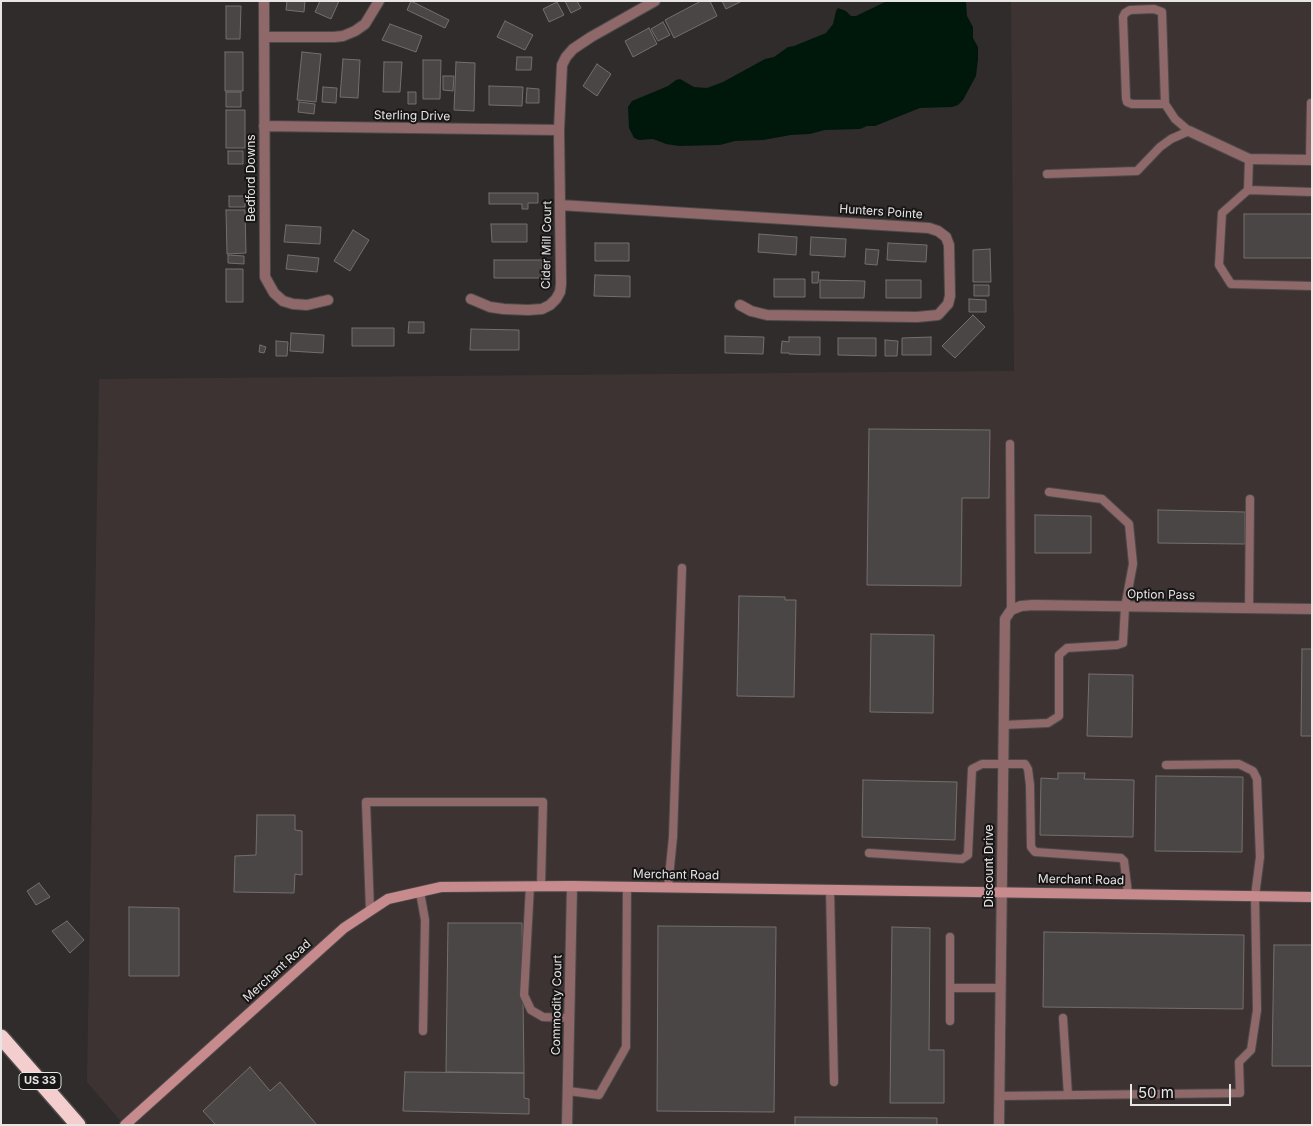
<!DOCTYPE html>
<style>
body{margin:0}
#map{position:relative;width:1313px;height:1126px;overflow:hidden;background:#302c2c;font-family:Inter,sans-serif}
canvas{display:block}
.frame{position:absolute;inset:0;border:2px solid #e8e5e5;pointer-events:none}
.scale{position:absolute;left:1130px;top:1084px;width:101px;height:22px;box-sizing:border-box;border:2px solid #e8e5e5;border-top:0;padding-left:6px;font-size:15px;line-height:18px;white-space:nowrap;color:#e8e5e5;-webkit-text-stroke:4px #171515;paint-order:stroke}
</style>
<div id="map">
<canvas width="1313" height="1126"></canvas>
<div class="frame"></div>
<div class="scale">50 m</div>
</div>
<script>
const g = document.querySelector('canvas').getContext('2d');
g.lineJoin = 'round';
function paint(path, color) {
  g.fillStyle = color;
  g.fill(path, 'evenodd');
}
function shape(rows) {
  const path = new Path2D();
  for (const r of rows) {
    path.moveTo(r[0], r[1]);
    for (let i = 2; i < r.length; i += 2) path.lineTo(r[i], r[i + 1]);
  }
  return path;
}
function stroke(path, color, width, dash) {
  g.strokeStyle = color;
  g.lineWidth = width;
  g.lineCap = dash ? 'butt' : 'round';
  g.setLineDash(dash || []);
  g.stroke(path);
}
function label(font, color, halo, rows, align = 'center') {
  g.font = font + ' Inter,sans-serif';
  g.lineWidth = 4;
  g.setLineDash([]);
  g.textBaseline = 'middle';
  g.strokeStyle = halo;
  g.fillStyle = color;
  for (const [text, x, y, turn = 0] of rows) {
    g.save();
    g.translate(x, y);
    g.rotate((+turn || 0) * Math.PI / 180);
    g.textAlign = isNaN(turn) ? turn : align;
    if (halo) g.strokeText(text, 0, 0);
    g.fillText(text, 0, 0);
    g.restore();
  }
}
paint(shape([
 [1011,1,1312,1,1312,1125,124,1125,87,1082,99,379,1014,371]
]), '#3e3333');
paint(shape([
 [887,1,966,1,967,16,973,27,973,38,978,47,978,59,976,76,963,100,958,105,952,107,920,108,875,126,867,126,860,129,825,130,810,134,791,135,763,140,735,141,720,145,679,146,666,144,653,139,639,140,634,138,629,128,628,107,632,101,668,86,676,80,680,79,694,87,707,88,723,82,765,59,774,57,788,47,794,46,826,33,833,24,836,11,838,8,846,11,851,16,856,16]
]), '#00180b');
const building = shape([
 [287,1,305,1,304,12,286,10,287,1],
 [320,1,339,1,331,19,315,12,320,1],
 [411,1,449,20,445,28,407,10,411,1],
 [565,1,577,1,581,8,571,13,565,1],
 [701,1,710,1,717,16,674,38,665,20,701,1],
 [722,1,742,1,726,9,722,1],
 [557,2,564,15,549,22,543,9,557,2],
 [226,6,241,6,240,39,226,39,226,6],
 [505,21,533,35,525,50,497,37,505,21],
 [663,22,670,35,658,41,651,29,663,22],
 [390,24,422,36,416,52,382,40,390,24],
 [649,28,657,44,633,57,625,41,649,28],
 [225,52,243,52,243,91,225,91,225,52],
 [302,52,321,54,316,102,297,100,302,52],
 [517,57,532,57,531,70,516,70,517,57],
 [343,59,360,60,358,98,340,97,343,59],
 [423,60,441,60,440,99,423,99,423,60],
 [384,62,402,62,400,92,383,92,384,62],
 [456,62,475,63,474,111,454,110,456,62],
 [597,64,611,74,597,96,583,86,597,64],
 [443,76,454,76,453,91,443,90,443,76],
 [489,86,523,87,522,106,489,105,489,86],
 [323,87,337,88,336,103,322,102,323,87],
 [527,88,539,89,539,103,526,103,527,88],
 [226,92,241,92,241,107,226,107,226,92],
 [408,92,416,92,416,104,408,104,408,92],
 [299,102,315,104,314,114,298,112,299,102],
 [226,110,245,110,245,148,226,148,226,110],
 [228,151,243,151,243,164,228,164,228,151],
 [489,193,538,193,538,203,528,203,528,209,522,209,522,204,489,204,489,193],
 [229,196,245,196,245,207,229,207,229,196],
 [226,210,245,210,246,253,227,254,226,210],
 [1244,214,1312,214,1312,258,1244,258,1244,214],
 [491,224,527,224,527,242,492,242,491,224],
 [286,225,321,227,320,244,284,242,286,225],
 [353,230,369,240,350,271,334,261,353,230],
 [759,234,797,237,796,255,758,252,759,234],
 [811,237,846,239,845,257,810,255,811,237],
 [595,243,629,243,629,261,595,261,595,243],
 [888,243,927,245,926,262,887,260,888,243],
 [866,249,879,250,877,265,865,264,866,249],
 [990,249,991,282,973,282,973,250,990,249],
 [228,255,244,256,244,264,228,263,228,255],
 [288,255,319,258,317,272,286,269,288,255],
 [494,260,542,260,542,278,494,278,494,260],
 [226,269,243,269,243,302,226,302,226,269],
 [812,272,819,272,818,283,812,283,812,272],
 [595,275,630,276,630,297,594,296,595,275],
 [774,279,805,279,805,297,774,297,774,279],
 [820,280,865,281,864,298,820,298,820,280],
 [886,280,921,280,921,298,886,298,886,280],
 [974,285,989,285,989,296,974,296,974,285],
 [969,299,986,300,986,312,969,312,969,299],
 [973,315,985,327,955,358,942,346,973,315],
 [409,322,424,322,424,333,408,333,409,322],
 [352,328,394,328,394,346,352,346,352,328],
 [471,329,519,330,519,350,470,350,471,329],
 [291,333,324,335,323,353,290,351,291,333],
 [725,336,764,337,763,354,725,353,725,336],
 [789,337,820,337,820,355,789,354,789,353,781,353,782,341,789,342,789,337],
 [931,337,931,355,902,355,902,338,931,337],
 [838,338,876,338,876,356,838,355,838,338],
 [885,340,898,341,897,356,885,356,885,340],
 [276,341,288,342,287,356,276,356,276,341],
 [260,345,266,347,264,353,259,352,260,345],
 [869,429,990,430,989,498,962,498,961,586,867,585,869,429],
 [1158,510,1245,512,1245,544,1158,543,1158,510],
 [1035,515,1091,516,1091,553,1035,553,1035,515],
 [739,596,785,597,785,600,796,600,794,697,737,696,739,596],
 [871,634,934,635,933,713,870,712,871,634],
 [1302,649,1312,649,1312,736,1301,736,1302,649],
 [1089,674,1133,675,1132,737,1087,736,1089,674],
 [1058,773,1085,773,1084,779,1134,780,1133,837,1040,835,1041,778,1058,779,1058,773],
 [1156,776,1243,777,1242,852,1155,851,1156,776],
 [863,780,957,782,955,840,862,837,863,780],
 [257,815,295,815,295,830,302,831,302,875,295,874,294,893,234,892,235,856,256,855,257,815],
 [39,883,50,897,36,905,27,891,39,883],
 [129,907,179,908,179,976,129,976,129,907],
 [67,921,84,940,70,953,52,931,67,921],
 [448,923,522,923,524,1073,446,1072,448,923],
 [658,926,776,927,774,1112,657,1111,658,926],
 [892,927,930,928,929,1050,944,1050,944,1103,890,1103,892,927],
 [1044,932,1244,935,1243,1009,1043,1007,1044,932],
 [1274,945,1312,945,1312,1066,1272,1066,1274,945],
 [250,1067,270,1091,280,1082,317,1125,216,1125,203,1111,250,1067],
 [405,1072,524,1073,524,1098,529,1099,529,1114,403,1111,405,1072],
 [795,1117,937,1118,937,1125,795,1125,795,1117]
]);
paint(building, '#4b4646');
stroke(building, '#746f6f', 1);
const lane = shape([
 [1249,159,1248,190,1312,192],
 [1310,160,1311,103],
 [1047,174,1137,171,1160,147,1171,139,1189,131,1175,119,1165,104,1162,12,1154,9,1130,10,1125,13,1123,17,1126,98,1127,102,1132,104,1165,104],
 [1248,190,1222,213,1219,265,1231,284,1312,286],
 [1010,444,1011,610],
 [1249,609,1250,499],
 [1003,725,1048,723,1059,716,1059,655,1067,648,1117,645,1123,643,1125,607,1133,564,1129,524,1102,499,1049,492],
 [869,853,962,859,968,855,972,769,982,764,1025,764,1028,769,1030,785,1031,847,1035,852,1121,858,1124,861,1128,893],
 [530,886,524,995,531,1010,543,1017,569,1018],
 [668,887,673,837,682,568],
 [830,889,834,1082],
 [420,892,425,920,423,1031],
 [370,910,366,802,543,802,541,886],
 [950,937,950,988,1000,988],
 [950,988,950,1021],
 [1063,1018,1068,1095],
 [568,1091,599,1095,626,1047,627,887],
 [999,1096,1240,1093,1239,1062,1251,1050,1257,1010,1255,896,1260,857,1257,779,1253,771,1239,764,1166,765]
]);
const street = shape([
 [264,1,265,277,274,293,283,301,293,304,307,305,328,300],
 [264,37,334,37,343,36,355,31,365,24,379,1],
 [264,126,559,130],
 [1189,131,1249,159,1312,160],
 [560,205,929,228,938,231,946,237,949,245,950,296,948,304,938,315,917,317,767,315,751,311,740,305],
 [471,299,490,307,504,309,528,310,542,309,550,305,556,299,560,292,561,284,559,130,562,65,566,57,573,49,591,37,655,1],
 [567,1125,572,886],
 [999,1125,1005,619,1011,610,1021,606,1033,605,1312,609]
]);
const secondary = shape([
 [125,1125,344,928,388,899,441,887,572,886,1312,897]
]);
const highway = shape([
 [1,1037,78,1125]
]);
stroke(lane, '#4d4a4a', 10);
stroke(street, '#4d4a4a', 12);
stroke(secondary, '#4d4a4a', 12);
stroke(highway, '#4d4a4a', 18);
stroke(lane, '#8f696a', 8);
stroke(street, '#8f696a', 10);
stroke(secondary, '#c78b8d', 10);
stroke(highway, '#f4cece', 15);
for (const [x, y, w] of [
 [40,1081,42]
]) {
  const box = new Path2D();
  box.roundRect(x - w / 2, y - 8.5, w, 17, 4);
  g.fillStyle = '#171515';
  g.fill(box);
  stroke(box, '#e8e5e5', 1);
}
label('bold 11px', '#e8e5e5', null, [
 ["US 33",40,1081]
]);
label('12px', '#e8e5e5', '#171515', [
 ["Sterling Drive",412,116,1],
 ["Bedford Downs",251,178,-90],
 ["Hunters Pointe",881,212,4],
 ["Cider Mill Court",547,245,-89],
 ["Option Pass",1161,595,1],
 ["Discount Drive",989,866,-90],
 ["Merchant Road",676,875,1],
 ["Merchant Road",1081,880,1],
 ["Merchant Road",277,971,-42],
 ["Commodity Court",557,1005,-89]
]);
</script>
